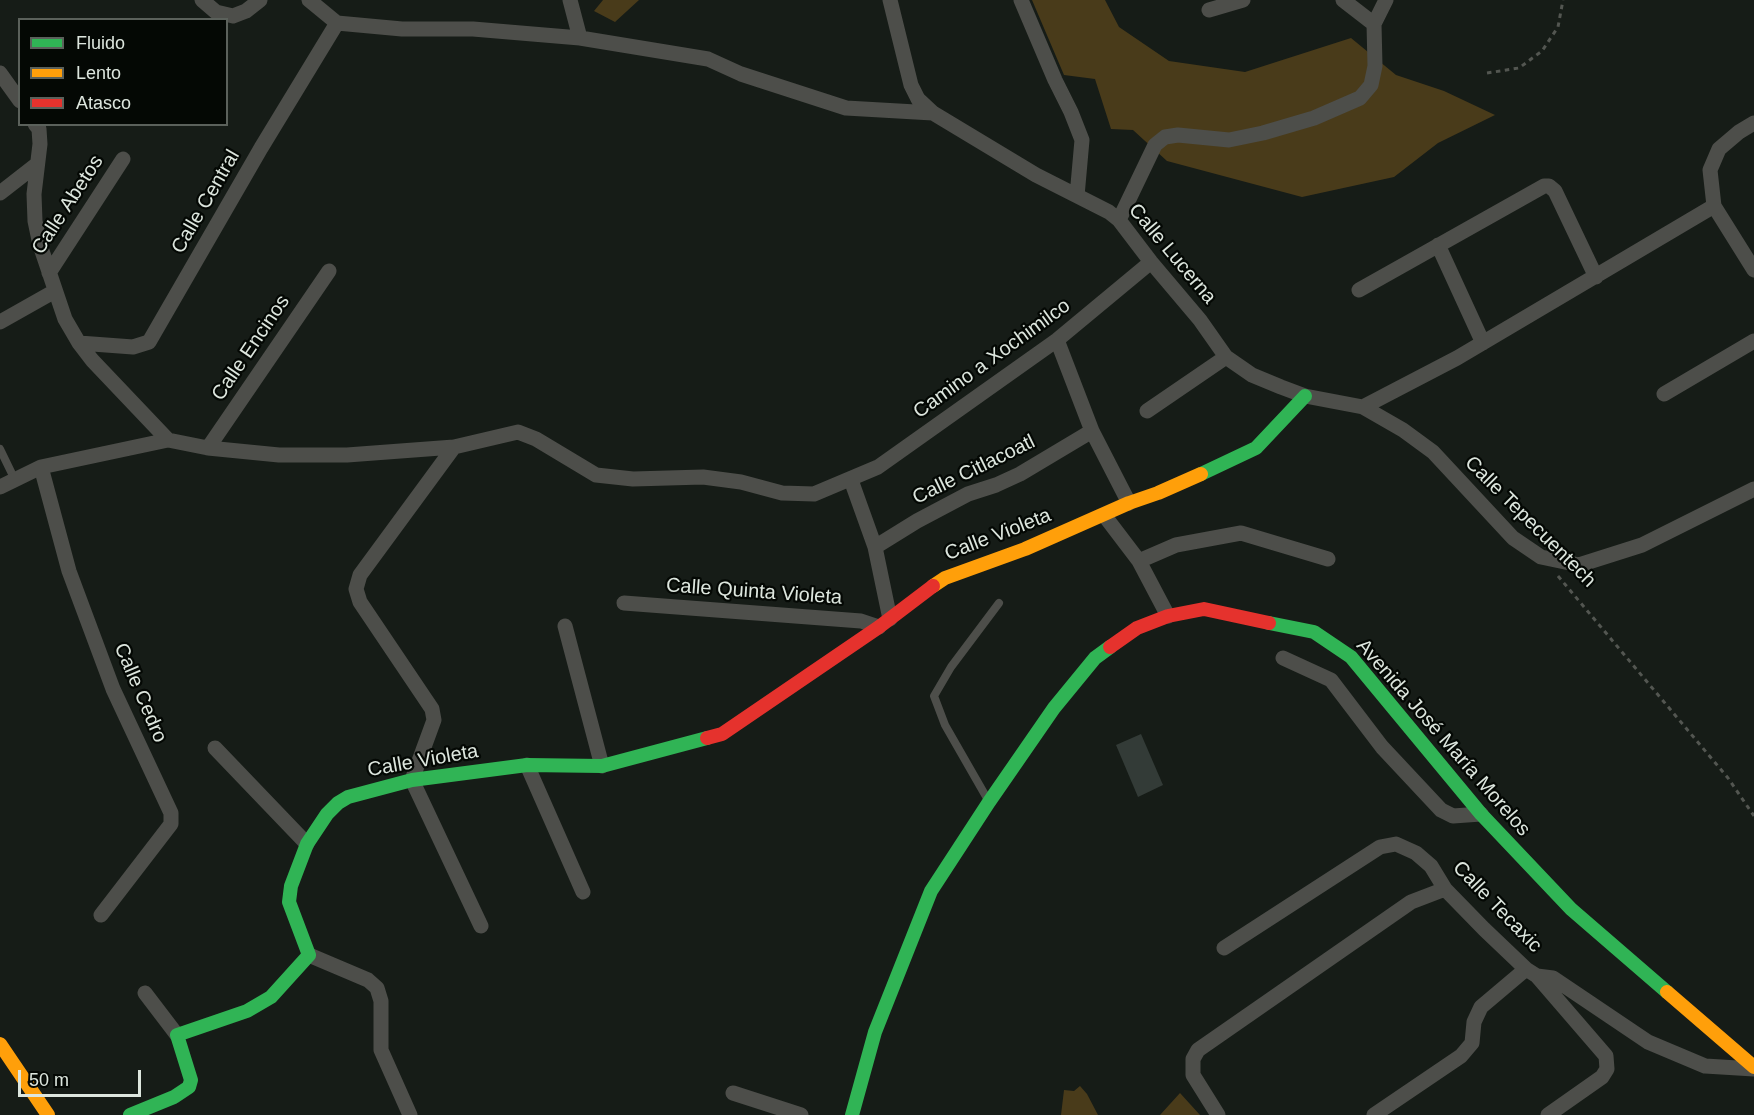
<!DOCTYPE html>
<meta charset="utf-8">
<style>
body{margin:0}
#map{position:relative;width:1754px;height:1115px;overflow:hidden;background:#161c17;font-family:Helvetica,sans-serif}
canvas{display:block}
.legend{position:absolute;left:18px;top:18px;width:210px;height:108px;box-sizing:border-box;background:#040804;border:2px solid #5b615b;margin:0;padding:8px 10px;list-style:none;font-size:18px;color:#dde6de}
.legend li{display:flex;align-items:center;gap:12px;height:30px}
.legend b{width:30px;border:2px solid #5b615b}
.scale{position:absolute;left:18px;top:1070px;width:123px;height:27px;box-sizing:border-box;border:3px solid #dde6de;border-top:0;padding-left:8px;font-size:18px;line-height:21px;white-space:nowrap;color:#dde6de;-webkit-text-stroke:4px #040804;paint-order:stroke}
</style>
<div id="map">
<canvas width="1754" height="1115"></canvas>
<ul class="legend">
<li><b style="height:8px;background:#30b455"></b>Fluido</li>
<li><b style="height:8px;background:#ff9f0a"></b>Lento</li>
<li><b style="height:8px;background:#e5322d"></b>Atasco</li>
</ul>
<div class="scale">50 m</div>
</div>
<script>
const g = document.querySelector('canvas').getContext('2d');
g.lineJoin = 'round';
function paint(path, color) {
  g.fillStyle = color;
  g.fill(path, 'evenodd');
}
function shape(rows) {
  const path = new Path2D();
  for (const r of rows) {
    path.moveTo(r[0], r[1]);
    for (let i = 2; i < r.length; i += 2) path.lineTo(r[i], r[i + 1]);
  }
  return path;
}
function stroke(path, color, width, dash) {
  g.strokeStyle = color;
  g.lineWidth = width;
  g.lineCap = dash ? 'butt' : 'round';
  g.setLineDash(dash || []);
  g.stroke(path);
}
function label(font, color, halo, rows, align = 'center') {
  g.font = font + ' Helvetica,sans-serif';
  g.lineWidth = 4.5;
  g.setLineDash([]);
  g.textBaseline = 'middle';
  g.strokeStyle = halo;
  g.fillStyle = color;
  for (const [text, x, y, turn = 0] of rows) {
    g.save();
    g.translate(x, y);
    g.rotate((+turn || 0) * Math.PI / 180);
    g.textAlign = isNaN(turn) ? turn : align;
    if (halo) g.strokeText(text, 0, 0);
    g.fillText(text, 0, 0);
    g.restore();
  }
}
paint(shape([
 [603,0,639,0,615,22,594,11],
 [1032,0,1105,0,1119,27,1169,61,1245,72,1351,38,1396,75,1444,91,1495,115,1438,143,1394,177,1302,197,1167,161,1133,130,1111,129,1095,79,1064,75],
 [1080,1086,1087,1094,1098,1115,1061,1115,1064,1090,1074,1091],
 [1180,1093,1200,1115,1160,1115]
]), '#493b1a');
paint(shape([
 [1141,734,1163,785,1138,797,1116,745]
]), '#333b37');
stroke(shape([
 [1487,73,1519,68,1542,51,1558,27,1563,0],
 [1558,576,1728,778,1754,816]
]), '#535651', 3, [4.5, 4.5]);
stroke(shape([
 [0,449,15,480],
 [988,800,945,725,934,696,951,667,999,603]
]), '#4d4e4a', 8);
stroke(shape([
 [202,0,216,12,233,16,246,11,260,0],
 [309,0,337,23,402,29,473,29,580,38,708,59,741,74,846,108,933,113],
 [570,0,580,38],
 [890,0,911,85,918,99,933,113,1036,175,1109,212,1119,220,1151,262,1200,320,1226,357,1252,375,1281,387,1305,396,1363,407,1403,430,1433,452,1513,538,1541,557,1579,565,1642,545,1754,489],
 [1021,0,1055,80,1071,112,1082,140,1077,196],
 [1343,0,1374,24],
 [1209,10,1243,0],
 [0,73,20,101],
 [35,124,39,129,40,144,34,194,35,221,40,245,65,319,79,343,92,360,168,440],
 [0,193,36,165],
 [1714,206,1710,170,1719,149,1739,132,1754,123],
 [1119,220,1155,145,1165,137,1178,135,1229,140,1263,133,1314,118,1360,98,1371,85,1375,66,1374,24,1386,0],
 [1438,245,1483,343],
 [49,273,123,159],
 [1359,290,1544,186,1549,186,1555,191,1596,277],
 [0,322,55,291],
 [1057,340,1092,431,1129,503],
 [79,343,133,347,149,342,261,148,337,23],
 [1664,394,1754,341],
 [1363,407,1457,358,1714,206,1754,270],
 [1147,411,1226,357],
 [454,447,360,575,356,589,360,602,432,709,434,720,412,780,481,926],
 [208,448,329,271],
 [41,467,69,571,113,689,171,813,171,824,101,915],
 [851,480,875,547,890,619],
 [0,487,41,467,168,440,208,448,279,455,347,455,454,447,518,432,536,439,596,475,633,479,703,477,741,482,782,493,814,494,878,467,1057,340,1151,262],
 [1104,515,1139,561,1168,616],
 [875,547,917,521,968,494,996,485,1020,474,1092,431],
 [1139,561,1176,545,1241,533,1328,559],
 [624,603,861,621,879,627],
 [565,626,602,766],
 [1283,658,1331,680,1382,747,1441,810,1453,816,1481,814],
 [215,748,307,844],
 [527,765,583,892],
 [1224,948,1380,847,1396,844,1416,853,1431,866,1445,889,1484,929,1526,969,1537,976,1553,978,1648,1042,1705,1066,1754,1069],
 [309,955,368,980,377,988,381,1001,381,1050,410,1115],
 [1537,976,1606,1056,1607,1069,1602,1077,1548,1115],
 [145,993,177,1035],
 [733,1093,801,1115],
 [1218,1115,1193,1075,1193,1059,1198,1050,1411,902,1445,889],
 [1374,1115,1461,1056,1472,1043,1474,1022,1481,1007,1526,969]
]), '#4d4e4a', 15);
stroke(shape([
 [1201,474,1256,448,1305,396],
 [1269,623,1314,632,1351,657,1481,814,1571,909,1667,992],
 [130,1115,174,1097,189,1087,191,1080,177,1035,247,1011,271,997,309,955,289,902,291,886,307,844,327,814,338,803,348,797,412,780,527,765,602,766,707,738],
 [852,1115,875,1032,931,891,989,802,1054,708,1095,658,1110,647]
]), '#30b455', 14);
stroke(shape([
 [933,586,945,578,1025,549,1129,503,1158,493,1201,474],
 [1667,992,1754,1067],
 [0,1044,48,1115]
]), '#ff9f0a', 14);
stroke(shape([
 [1110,647,1137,628,1168,616,1204,609,1269,623],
 [707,738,722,734,879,627,933,586]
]), '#e5322d', 14);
label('20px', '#dde6de', '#040804', [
 ["Calle Central",206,202,-60],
 ["Calle Abetos",68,205,-57],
 ["Calle Lucerna",1172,254,50],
 ["Calle Encinos",251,348,-56],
 ["Camino a Xochimilco",992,359,-36],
 ["Calle Citlacoatl",974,470,-26],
 ["Calle Tepecuentech",1530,522,45],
 ["Calle Violeta",998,535,-21],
 ["Calle Quinta Violeta",754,592,4],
 ["Calle Cedro",140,693,67],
 ["Avenida José María Morelos",1443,738,49],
 ["Calle Violeta",423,761,-10],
 ["Calle Tecaxic",1497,907,46]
]);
</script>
